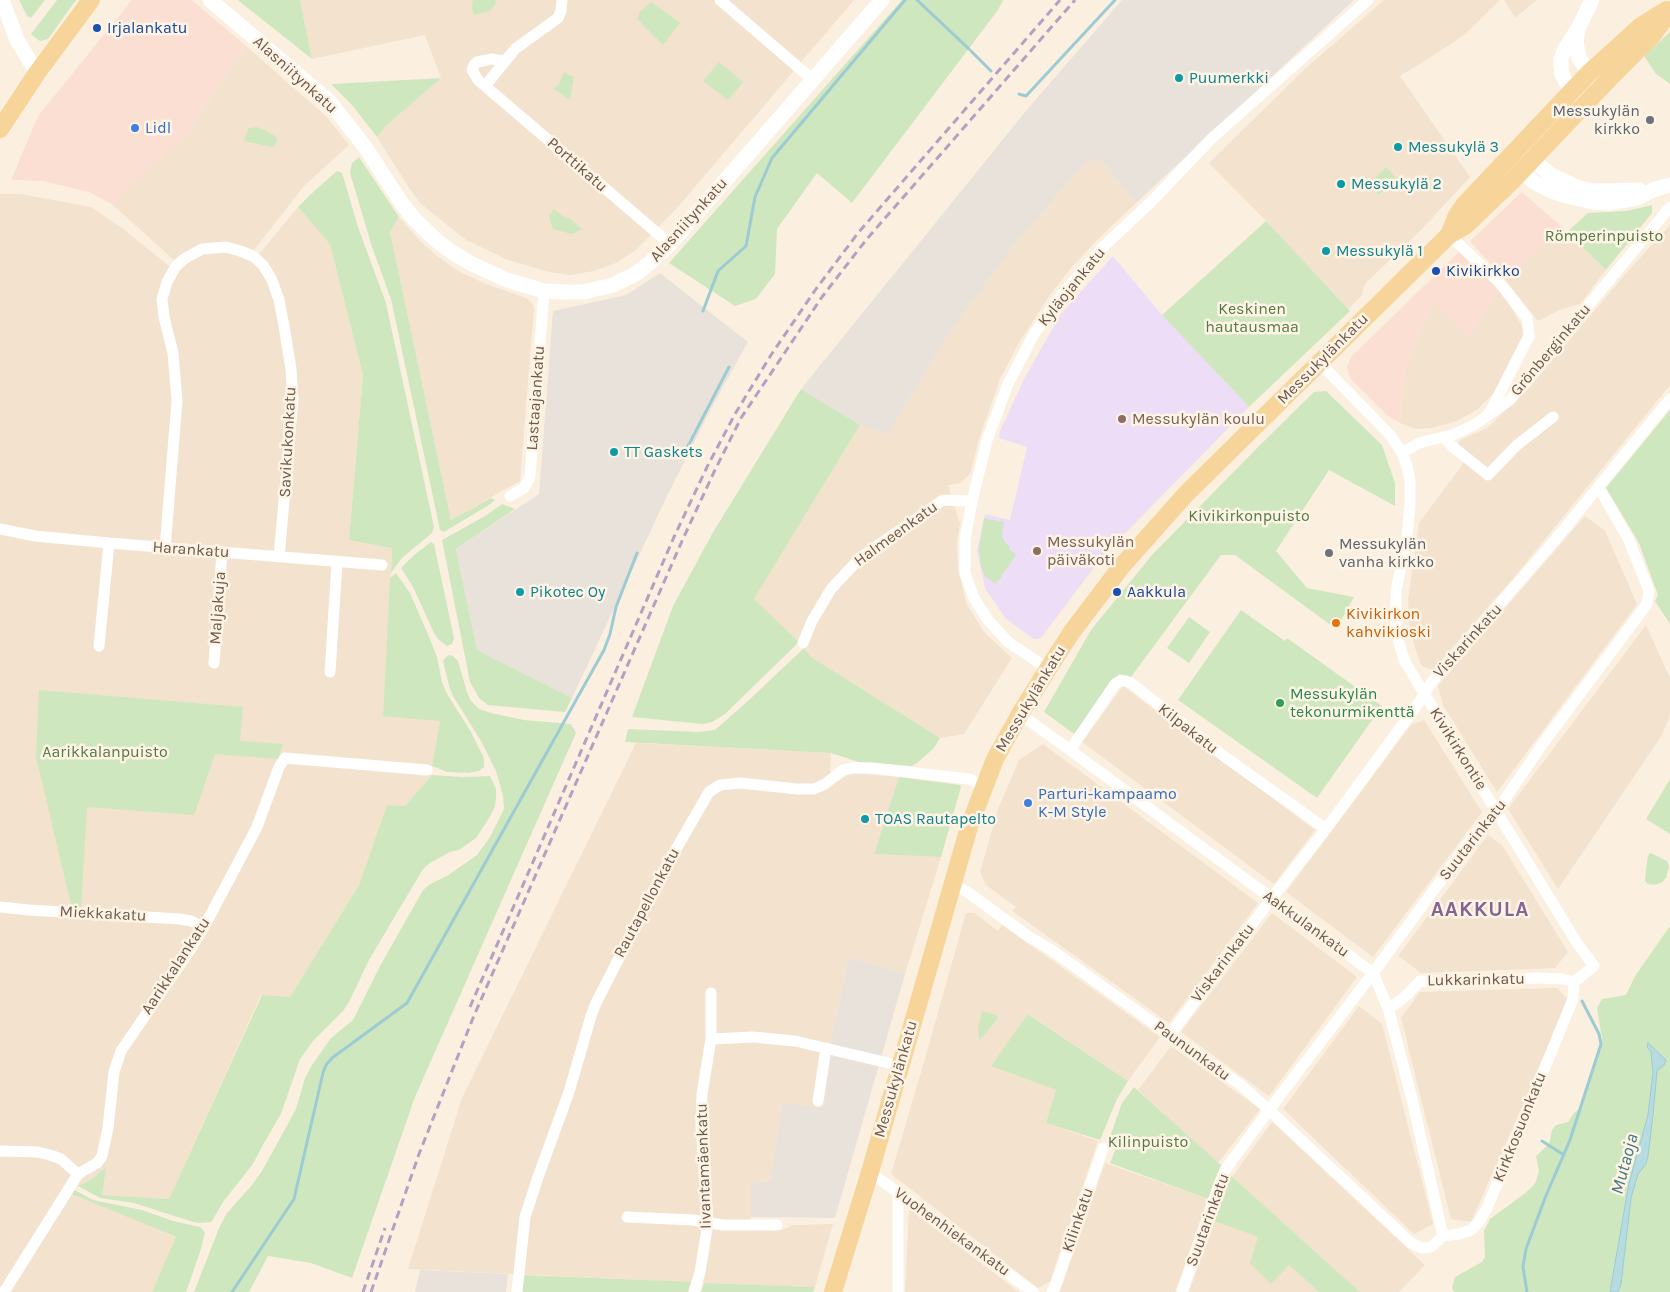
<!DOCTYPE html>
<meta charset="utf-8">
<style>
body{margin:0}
canvas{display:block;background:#fbf0e0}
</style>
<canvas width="1670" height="1292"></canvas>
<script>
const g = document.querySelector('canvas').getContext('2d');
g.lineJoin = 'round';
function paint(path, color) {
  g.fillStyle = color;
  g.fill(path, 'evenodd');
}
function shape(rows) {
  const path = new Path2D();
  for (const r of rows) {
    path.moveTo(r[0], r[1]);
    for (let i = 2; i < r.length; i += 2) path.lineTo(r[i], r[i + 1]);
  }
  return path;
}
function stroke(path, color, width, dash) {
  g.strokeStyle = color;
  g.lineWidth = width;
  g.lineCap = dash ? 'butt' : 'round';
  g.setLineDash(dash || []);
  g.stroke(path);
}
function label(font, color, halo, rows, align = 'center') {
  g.font = font + ' Karla,sans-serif';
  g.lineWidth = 5;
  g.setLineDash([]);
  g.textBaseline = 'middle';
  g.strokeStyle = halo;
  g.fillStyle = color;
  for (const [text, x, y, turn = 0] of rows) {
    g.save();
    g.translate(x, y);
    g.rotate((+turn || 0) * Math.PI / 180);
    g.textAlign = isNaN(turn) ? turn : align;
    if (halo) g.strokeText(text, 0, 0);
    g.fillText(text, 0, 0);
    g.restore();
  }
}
paint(shape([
 [300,0,854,0,677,208,636,250,616,263,594,271,570,275,549,272,508,260,466,240,421,204,409,188,377,137,387,125,441,78,425,35,312,59],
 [1384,0,1500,0,1464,35,1442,50,1400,76,1470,177,1421,230,1367,282,1363,288,1362,295,1348,309,1266,221,1209,163,1307,67],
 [1504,0,1537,0,1515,18],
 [246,46,327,117,349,145,304,186,254,250,259,254,298,207,330,243,363,375,349,539,392,548,383,715,440,721,432,766,429,766,427,774,432,775,405,806,387,805,359,885,290,997,261,995,169,1199,102,1195,105,1168,92,1179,78,1186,73,1193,177,1238,152,1292,0,1292,0,194,21,194,91,207,122,228,169,266,174,260,113,205,143,170,187,134],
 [1101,160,1136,203,1098,239,1071,268,1050,295,1020,341,1000,379,979,439,970,474,960,483,948,485,960,524,957,542,958,569,967,605,984,632,1012,658,964,734,940,738,811,657,799,642,754,599,860,425,889,435,898,416,953,328,1015,244,1086,162],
 [399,217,420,241,437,256,458,271,486,284,526,298,532,303,534,308,520,481,451,520,390,232],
 [1670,225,1670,385,1515,576,1433,670,1426,668,1421,665,1410,632,1408,600,1419,523,1462,465,1465,452,1457,445,1460,440,1487,428,1529,388,1628,271],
 [1563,228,1606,270,1580,304,1559,310,1538,321,1507,282,1535,253],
 [1500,289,1525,331,1494,393,1478,409,1457,421,1432,428,1416,429,1400,423,1405,370,1433,302],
 [1585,516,1605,531,1637,604,1497,792,1443,705,1438,686],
 [1646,625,1670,678,1670,715,1662,735,1558,889,1508,809],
 [1123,686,1315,830,1274,884,1082,742],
 [1424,720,1482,812,1373,957,1286,892,1411,725],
 [636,743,831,753,830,771,838,781,851,773,899,777,874,854,941,857,905,974,849,957,831,1041,824,1108,782,1102,770,1181,751,1183,751,1229,783,1230,793,1225,833,1224,815,1287,704,1283,408,1269,462,1098],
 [1043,744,1258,903,1169,1023,1012,911,1016,907,986,885,980,872,998,809,1019,760],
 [1488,835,1502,845,1568,952,1555,968,1421,973,1398,956],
 [966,913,974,913,998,931,1002,925,1160,1037,1128,1081,1029,1014,991,1066,1056,1090,1046,1123,1098,1141,1050,1281,1038,1288,891,1174,926,1055],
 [1272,913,1357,977,1269,1096,1181,1032],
 [1557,988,1569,1000,1471,1222,1451,1219,1401,1018,1420,992],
 [1359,1006,1382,1024,1433,1224,1414,1234,1283,1109],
 [1171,1046,1260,1109,1218,1163,1138,1090],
 [1272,1122,1425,1265,1399,1292,1360,1292,1232,1177],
 [1105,1163,1208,1199,1175,1292,1060,1292],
 [909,1209,1019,1292,905,1292],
 [1214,1221,1259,1237,1271,1284,1289,1265,1319,1292,1189,1292]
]), '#f2e2ce');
paint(shape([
 [132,0,192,0,246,46,187,134,113,205,89,192,43,181,11,180,38,116],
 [1522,192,1563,228,1535,253,1507,282,1470,241],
 [1461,250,1500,289,1470,338,1433,302,1405,370,1400,423,1388,416,1350,378,1347,367,1351,357]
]), '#fbdfd3');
paint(shape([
 [1122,0,1354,0,1136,203,1101,160,1086,162,1015,244,953,328,898,416,889,435,860,425,801,389,1030,106],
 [660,273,748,342,712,407,667,496,572,698,477,650,456,549,539,494,553,311,626,295],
 [849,957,905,974,835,1218,751,1217,751,1183,770,1181,782,1102,824,1108,831,1041],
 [420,1270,508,1274,506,1292,415,1292]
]), '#e9e2db');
paint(shape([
 [1113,256,1162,315,1249,407,1101,558,1041,638,1034,639,1006,619,985,588,977,550,985,514,1010,520,1027,447,999,438,1000,431,1025,377,1061,314]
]), '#edddf6');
paint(shape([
 [19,0,45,0,31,18,27,16],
 [57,0,76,0,48,39,40,41,37,39,31,34],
 [238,0,300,0,312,59,239,1],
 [473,0,495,0,496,3,490,11,474,15,472,8],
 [902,0,1003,0,998,10,852,203,817,173,777,229,775,274,756,299,735,306,669,263],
 [651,2,680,23,663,45,637,19,639,16,639,13],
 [1670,32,1670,84,1656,74,1644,56],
 [719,62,743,82,728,100,703,81],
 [564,72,574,77,570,100,554,89,559,84],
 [441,78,387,125,377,137,352,105,331,84],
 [257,127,265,130,278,138,275,145,272,147,244,141,249,128],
 [359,157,399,217,390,232,451,520,491,498,495,500,489,505,444,532,440,530,391,299,372,247,350,173,352,163],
 [1386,167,1396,178,1379,195,1369,184],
 [337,171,342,173,343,176,358,227,386,303,434,527,432,533,402,558,391,573,392,548,349,540,363,375,330,244,298,207,311,194],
 [1652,205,1652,213,1606,270,1567,232,1588,213,1627,211],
 [554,209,565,218,569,218,582,229,572,234,553,229,549,216],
 [1266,221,1350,311,1249,407,1162,315],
 [801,389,860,425,754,599,799,642,725,714,712,722,703,724,632,717,673,606,712,534],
 [1326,391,1382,445,1395,483,1395,506,1329,470,1276,551,1307,588,1354,597,1336,629,1235,555,1221,555,1131,677,1119,674,1074,734,1044,712,1091,630,1152,555,1260,445,1314,392],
 [1670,410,1670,624,1655,601,1658,595,1639,543,1606,488],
 [502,504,515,509,456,549,477,650,572,698,565,712,488,705,479,698,470,682,442,540,485,516],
 [984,518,1004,522,1002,534,1004,541,1010,547,1009,549,1016,555,996,584,985,576,981,567,979,548],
 [431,542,434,544,454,638,452,644,447,646,438,639,434,633,413,587,401,568,414,555],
 [396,573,410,593,427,632,437,657,442,682,447,694,471,732,484,758,484,767,479,771,469,773,447,772,432,766,440,721,383,716,390,578],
 [1241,610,1285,641,1287,638,1382,706,1317,798,1178,700],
 [1189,617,1210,632,1189,663,1167,648],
 [804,648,811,657,940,738,934,748,917,763,912,766,859,762,831,753,625,742,628,729,698,732,715,730,749,700],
 [448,655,453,656,458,661,467,692,471,701,479,709,491,713,524,720,571,724,576,733,415,1097,352,1278,311,1263,268,1256,249,1292,194,1292,219,1228,227,1213,252,1185,262,1171,296,1109,305,1078,312,1065,331,1038,353,1020,380,966,423,890,430,884,447,876,477,855,490,837,504,809,503,796,496,771,481,741,453,696,449,686,443,661],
 [39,690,243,707,240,741,283,744,278,759,215,754,194,815,87,807,81,908,72,908,36,757],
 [432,775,462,777,490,776,496,789,496,798,495,806,491,815,476,838,459,850,450,852,430,863,423,869,369,960,349,1002,343,1011,313,1041,300,1059,281,1114,264,1143,253,1164,223,1202,212,1221,211,1222,200,1223,193,1222,134,1203,100,1198,78,1186,92,1179,106,1167,102,1195,169,1199,262,995,290,997,359,885,387,805,405,806],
 [899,777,960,785,961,787,941,857,874,854],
 [1670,779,1670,834,1646,819],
 [1650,853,1653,854,1667,861,1669,866,1666,878,1661,883,1654,885,1648,884,1645,881,1646,869,1648,856],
 [1670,926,1670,1292,1454,1292,1452,1288,1455,1277,1482,1262,1485,1257,1484,1231,1490,1219,1524,1194,1533,1186,1536,1181,1539,1171,1536,1156,1549,1144,1552,1130,1556,1125,1568,1122,1574,1113,1580,1108,1601,1047,1602,1038,1597,1008,1602,999,1626,995,1635,976],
 [982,1011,996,1015,998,1018,980,1040,979,1039,978,1028],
 [1028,1014,1128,1081,1117,1099,1100,1140,1046,1123,1056,1090,991,1066],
 [1134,1087,1222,1166,1208,1199,1110,1163,1116,1148,1107,1145,1122,1103],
 [1229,1174,1360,1292,1319,1292,1289,1265,1271,1284,1250,1263,1258,1237,1214,1221,1220,1192],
 [75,1190,93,1200,142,1210,173,1221,200,1227,203,1230,205,1233,200,1252,186,1292,152,1292,176,1237,72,1194],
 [523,1275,691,1282,688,1292,522,1292],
 [704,1283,815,1287,813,1292,701,1292]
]), '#cfe7bf');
const water = shape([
 [1648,1043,1666,1060,1664,1065,1657,1071,1653,1115,1648,1156,1646,1164,1638,1174,1631,1198,1621,1284,1618,1292,1610,1292,1629,1183,1648,1115,1653,1073,1651,1052,1647,1047,1648,1043]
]);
paint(water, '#b6dce2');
stroke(water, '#9ccbd4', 1);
stroke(shape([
 [917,0,969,49],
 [971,51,991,71],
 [1019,94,1026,96,1115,0],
 [703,311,718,271,746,246,755,197,772,158,905,0],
 [686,450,729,367],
 [1542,1141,1564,1155],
 [232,1292,294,1199,323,1073,326,1065,332,1058,407,1003,604,650,610,634,616,607,637,553],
 [1527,1292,1523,1267,1526,1249,1545,1198,1570,1140,1601,1044,1599,1034,1582,1001]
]), '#9ccbd4', 3);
stroke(shape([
 [720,0,813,80],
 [504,61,492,59,477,62,474,65,472,70,478,80,670,244],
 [485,86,515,49,558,18,561,11,562,0],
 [1449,235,1499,282,1527,318,1529,336,1489,414],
 [1444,437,1452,446,1488,475,1517,445,1553,417],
 [1402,453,1419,443,1455,434,1474,425,1510,400,1670,207],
 [510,496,524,488,530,477,544,291],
 [0,529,35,536,109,543,382,565],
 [165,548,177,401,173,353,164,317,162,299,167,282,176,266,184,259,202,249,226,247,240,251,253,256,263,265,272,280,279,300,284,326,291,369,293,399,279,557],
 [803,643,812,621,831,589,860,558,943,500,972,501],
 [99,646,109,543],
 [214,663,222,552],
 [1048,669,1008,642,988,620,974,598,965,573,965,540,972,501,987,440,1008,384,1034,334,1060,297,1102,248,1151,202,1211,139,1368,0],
 [330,672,337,562],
 [1020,714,1070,750,1373,973,1388,1008,1412,1099,1443,1236],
 [1070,750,1115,684,1120,681,1126,681,1131,683,1225,757,1326,829],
 [952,885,966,891,1029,937,1050,949,1242,1086,1269,1110,1411,1243,1422,1248,1431,1247,1443,1236,1459,1234,1471,1230,1479,1222,1487,1208,1573,999,1574,982,1594,966,1577,943,1405,662,1399,643,1396,623,1396,590,1407,538,1410,503,1410,480,1407,466,1402,453,1391,436,1320,363],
 [0,907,29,910,180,919,191,921,204,927],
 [1388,1008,1397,1003,1408,994,1420,981,1440,983,1537,978,1563,979,1574,982],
 [1170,1035,1271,899,1326,829,1420,701,1431,683,1556,539,1670,399],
 [711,1039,753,1037,795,1041,901,1066],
 [818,1101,826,1048],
 [0,1151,38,1152,50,1155,61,1159,78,1174],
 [870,1172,1033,1292],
 [627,1217,693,1220,723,1225,777,1225],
 [4,1292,78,1174,97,1163,102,1156,108,1128,114,1072,121,1051,190,950,204,927,257,827,279,767,285,758,427,770],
 [517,1292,525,1217,538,1177,569,1092,591,1016,596,1003,664,870,709,792,720,785,740,783,797,789,814,789,825,784,843,770,854,768,872,768,969,779,984,786],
 [694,1292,700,1272,708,1223,701,1126,702,1094,711,1039,711,993],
 [898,1292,898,1192],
 [1052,1292,1056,1284,1103,1148],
 [1182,1292,1218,1187,1225,1170,1269,1110,1373,973,1472,838,1492,818,1544,742,1647,604,1649,591,1629,540,1602,493,1598,488]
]), '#fff', 11);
stroke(shape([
 [2,0,17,40,37,73],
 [210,0,330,102,365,147,403,205,414,219,437,241,452,252,470,263,507,280,544,291,567,292,584,292,613,285,637,273,651,262,670,244,882,0],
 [1592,0,1578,29,1576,42,1579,58,1589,73,1597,81],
 [1577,30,1565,49,1561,59,1561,67,1562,74,1567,84,1581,98],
 [1523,152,1551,175,1579,188,1595,191,1610,191,1639,190],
 [1512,164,1534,182,1549,190,1563,195,1593,202,1611,203,1637,198,1653,190,1670,185]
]), '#fff', 15);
stroke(shape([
 [0,129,37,73,91,0],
 [1449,235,1457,215,1465,204,1589,73,1641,26,1652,19,1667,10],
 [833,1292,870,1172,969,827,995,759,1020,714,1048,669,1071,633,1121,567,1186,494,1449,235,1465,226,1509,184,1609,79,1651,37,1670,12]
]), '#f7d59a', 18);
stroke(shape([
 [470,1007,674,537,707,467,735,414,771,355,816,289,858,233,1060,0],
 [363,1292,385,1228],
 [371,1292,419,1154,473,1018,682,541,714,472,741,418,822,297,866,240,1075,0]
]), '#b3a0c2', 3, [8, 5]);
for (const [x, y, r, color] of [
 [97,28,5,"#1a4fb4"],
 [1179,78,5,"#0f9aa8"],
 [1650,120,5,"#6b7280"],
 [135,128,5,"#3f7fe0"],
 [1398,147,5,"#0f9aa8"],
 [1341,184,5,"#0f9aa8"],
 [1326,251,5,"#0f9aa8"],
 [1436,271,5,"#1a4fb4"],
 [1122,419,5,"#8d6e63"],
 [614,452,5,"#0f9aa8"],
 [1037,551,5,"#8d6e63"],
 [1329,553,5,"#6b7280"],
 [520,592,5,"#0f9aa8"],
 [1117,592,5,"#1a4fb4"],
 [1336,623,5,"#e8710a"],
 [1280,703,5,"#2e9e5b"],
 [1028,803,5,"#3f7fe0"],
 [865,819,5,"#0f9aa8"]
]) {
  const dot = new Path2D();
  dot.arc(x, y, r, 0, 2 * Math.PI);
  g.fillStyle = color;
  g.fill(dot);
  stroke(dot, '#fef4e5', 2);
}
label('16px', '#164399', '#fef4e5', [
 ["Irjalankatu",107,28],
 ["Kivikirkko",1446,271],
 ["Aakkula",1127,592]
], 'left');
label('16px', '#6f5749', '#fef4e5', [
 ["Alasniitynkatu",295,75,42],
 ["Porttikatu",577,165,41],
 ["Alasniitynkatu",689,220,-48],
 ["Kyläojankatu",1072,287,-51],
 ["Grönberginkatu",1551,350,-50],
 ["Messukylänkatu",1323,359,-45],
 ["Lastaajankatu",536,398,-86],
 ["Savikukonkatu",288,442,-87],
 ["Halmeenkatu",896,534,-36],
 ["Harankatu",191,550,4],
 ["Maljakuja",218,608,-86],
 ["Viskarinkatu",1468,641,-48],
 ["Messukylänkatu",1031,699,-59],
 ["Kilpakatu",1188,729,38],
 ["Kivikirkontie",1458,749,58],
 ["Suutarinkatu",1473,840,-52],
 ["Rautapellonkatu",647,903,-62],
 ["Miekkakatu",103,914,3],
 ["Aakkulankatu",1306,924,36],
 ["Viskarinkatu",1223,963,-53],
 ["Aarikkalankatu",176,966,-57],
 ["Lukkarinkatu",1476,980,-1],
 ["Paununkatu",1192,1051,36],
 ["Messukylänkatu",896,1079,-74],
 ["Kirkkosuonkatu",1520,1127,-68],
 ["Iivantamäenkatu",704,1166,-92],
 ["Kilinkatu",1078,1220,-71],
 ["Suutarinkatu",1208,1220,-70],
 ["Vuohenhiekankatu",952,1232,36]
]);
label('16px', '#0d838f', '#fef4e5', [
 ["Puumerkki",1189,78],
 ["Messukylä 3",1408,147],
 ["Messukylä 2",1351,184],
 ["Messukylä 1",1336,251],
 ["TT Gaskets",624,452],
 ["Pikotec Oy",530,592],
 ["TOAS Rautapelto",875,819]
], 'left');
label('16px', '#5b616d', '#fef4e5', [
 ["Messukylän",1640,111],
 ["kirkko",1640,129],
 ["Messukylän",1339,544,"left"],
 ["vanha kirkko",1339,562,"left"]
], 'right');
label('16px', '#366cbe', '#fef4e5', [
 ["Lidl",145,128],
 ["Parturi-kampaamo",1038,794],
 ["K-M Style",1038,812]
], 'left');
label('16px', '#547a44', '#fef4e5', [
 ["Römperinpuisto",1604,236],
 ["Keskinen",1252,309],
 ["hautausmaa",1252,327],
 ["Kivikirkonpuisto",1249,516],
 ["Aarikkalanpuisto",105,752],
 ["Kilinpuisto",1148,1142]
]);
label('16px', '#785e54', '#fef4e5', [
 ["Messukylän koulu",1132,419],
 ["Messukylän",1047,542],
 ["päiväkoti",1047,560]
], 'left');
label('16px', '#c56008', '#fef4e5', [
 ["Kivikirkon",1346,614],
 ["kahvikioski",1346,632]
], 'left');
label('16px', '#27864d', '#fef4e5', [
 ["Messukylän",1290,694],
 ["tekonurmikenttä",1290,712]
], 'left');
label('italic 18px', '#447782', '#fef4e5', [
 ["Mutaoja",1625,1164,-75]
]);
g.letterSpacing = '1px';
label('bold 21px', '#836493', '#fef4e5', [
 ["AAKKULA",1480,910]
]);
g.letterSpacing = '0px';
</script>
